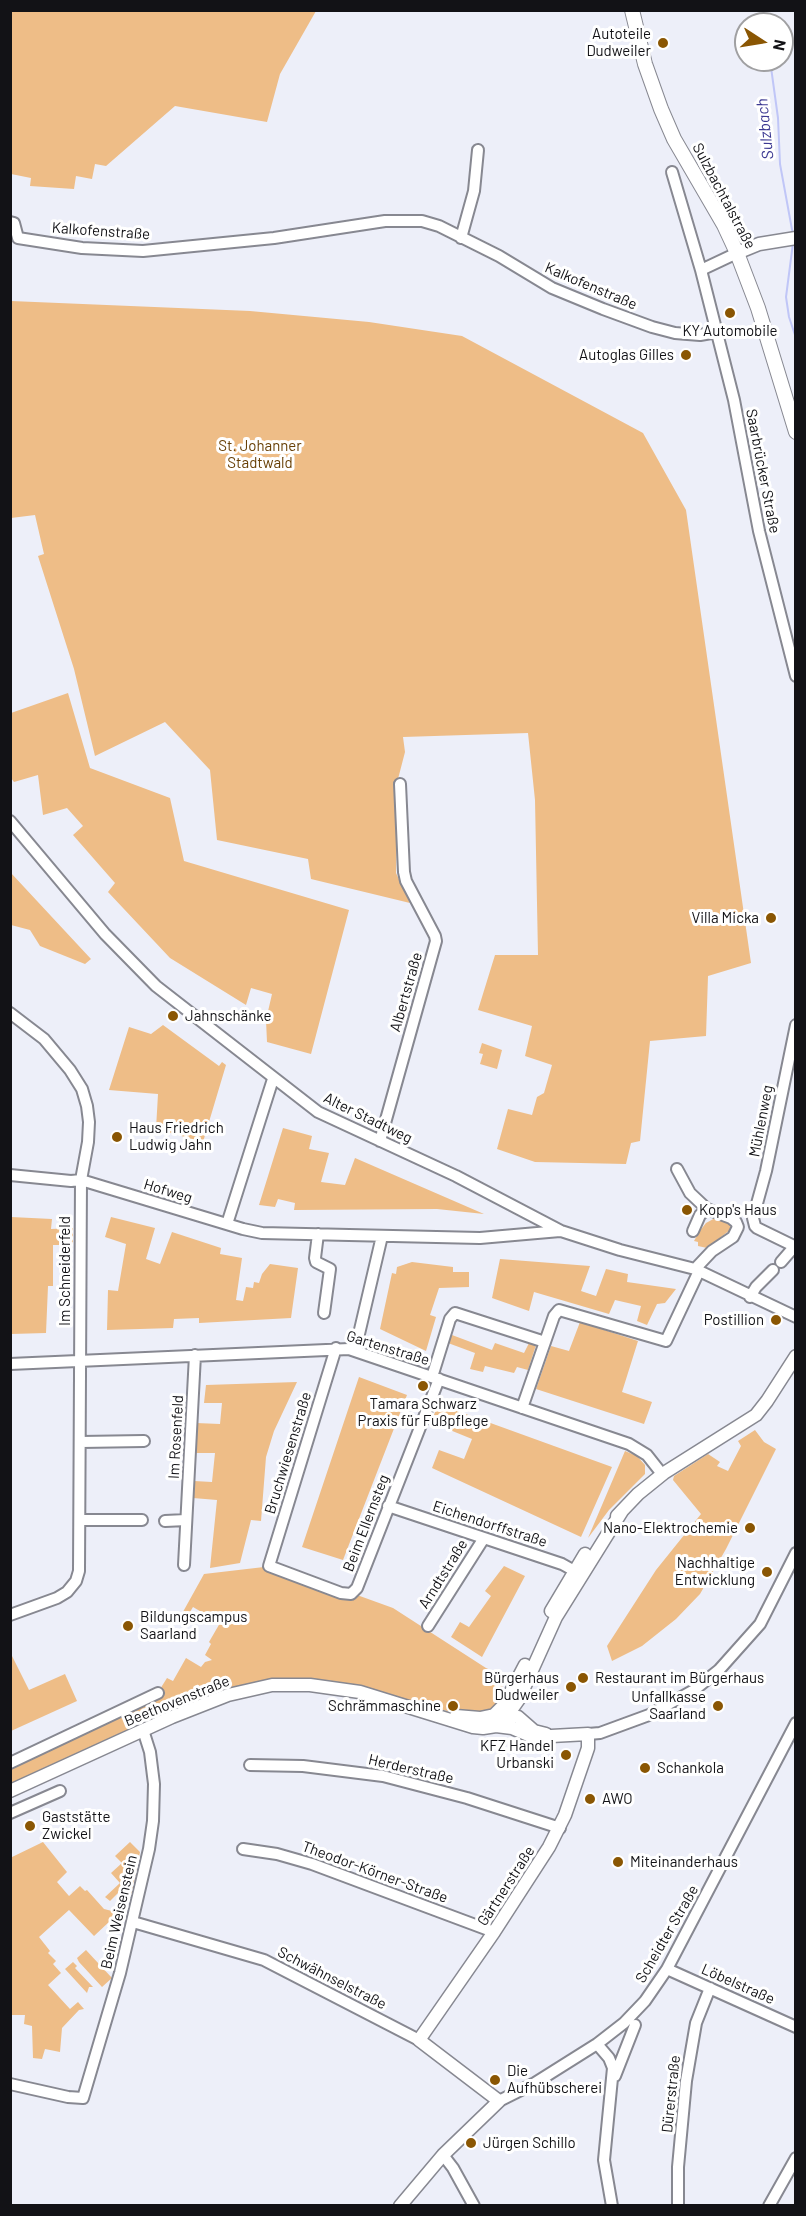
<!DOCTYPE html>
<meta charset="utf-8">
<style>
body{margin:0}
#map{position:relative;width:806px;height:2216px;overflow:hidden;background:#edeff9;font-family:Barlow,sans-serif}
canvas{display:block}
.frame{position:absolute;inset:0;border:12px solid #121216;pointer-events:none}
.north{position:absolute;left:734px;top:12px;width:60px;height:60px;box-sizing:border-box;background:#fff;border:2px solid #a0a0a2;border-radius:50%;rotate:102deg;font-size:16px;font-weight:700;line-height:24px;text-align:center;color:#121216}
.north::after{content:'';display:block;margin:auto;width:21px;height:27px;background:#8a5603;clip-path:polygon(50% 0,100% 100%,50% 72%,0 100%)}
</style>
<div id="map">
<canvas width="806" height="2216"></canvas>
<div class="frame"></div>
<div class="north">N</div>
</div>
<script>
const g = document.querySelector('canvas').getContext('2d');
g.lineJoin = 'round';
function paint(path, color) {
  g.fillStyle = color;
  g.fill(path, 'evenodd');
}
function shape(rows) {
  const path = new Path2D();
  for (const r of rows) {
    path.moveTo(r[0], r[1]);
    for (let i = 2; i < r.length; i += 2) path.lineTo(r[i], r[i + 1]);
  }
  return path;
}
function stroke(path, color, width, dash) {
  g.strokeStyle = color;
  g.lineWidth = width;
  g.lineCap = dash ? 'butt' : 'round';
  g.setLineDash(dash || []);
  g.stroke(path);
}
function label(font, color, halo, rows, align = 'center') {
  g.font = font + ' Barlow,sans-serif';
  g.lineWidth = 6;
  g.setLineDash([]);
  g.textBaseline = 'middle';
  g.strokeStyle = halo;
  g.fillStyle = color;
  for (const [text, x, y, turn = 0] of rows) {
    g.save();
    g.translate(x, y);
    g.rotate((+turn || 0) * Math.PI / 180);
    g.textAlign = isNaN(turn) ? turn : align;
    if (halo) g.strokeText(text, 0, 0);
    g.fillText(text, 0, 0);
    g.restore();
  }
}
paint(shape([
 [10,11,11,10,316,11,280,74,267,122,175,106,106,166,95,164,92,179,76,176,74,189,30,186,31,178,11,174],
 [11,301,250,311,369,322,462,336,643,433,686,510,751,963,708,976,706,1036,650,1041,640,1141,631,1143,626,1164,535,1162,497,1149,508,1109,532,1115,537,1097,544,1093,552,1065,525,1056,532,1026,478,1010,495,955,538,955,535,800,528,733,403,737,405,752,398,779,396,873,410,903,311,879,308,859,217,840,210,770,165,722,95,756,74,669,38,556,44,554,35,515,11,518],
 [68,693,90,768,170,798,184,861,349,910,311,1054,267,1042,266,1020,272,994,251,988,246,1005,170,958,108,892,115,883,73,835,83,826,67,808,43,815,38,775,14,782,11,778,11,713],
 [11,873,91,959,85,964,40,946,30,930,11,925],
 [163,1025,219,1066,222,1062,226,1065,203,1142,156,1129,158,1094,109,1090,129,1027,151,1034],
 [482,1043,502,1050,497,1069,480,1064,483,1054,479,1053],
 [283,1128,312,1136,309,1149,329,1153,321,1182,345,1185,355,1158,484,1214,437,1209,294,1210,295,1203,278,1199,275,1207,259,1205],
 [11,1217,52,1219,51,1229,73,1228,73,1245,53,1245,53,1286,48,1286,46,1333,11,1334],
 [111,1217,155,1228,146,1259,160,1264,172,1232,221,1248,220,1254,242,1258,236,1300,243,1301,246,1287,253,1288,254,1282,259,1283,262,1274,270,1264,298,1268,291,1318,199,1323,199,1318,174,1319,173,1328,107,1330,108,1290,118,1291,126,1244,105,1237],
 [717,1217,731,1225,730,1230,707,1248,698,1246,698,1242,694,1241,699,1232,706,1223],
 [500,1259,590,1266,581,1291,596,1296,606,1269,628,1274,627,1282,676,1289,665,1303,657,1304,647,1325,637,1321,641,1306,615,1300,609,1314,534,1292,529,1311,492,1298],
 [412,1262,453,1267,453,1272,469,1272,469,1287,439,1288,430,1315,436,1317,426,1351,380,1329,392,1273,396,1274,397,1267],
 [580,1322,638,1341,622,1392,652,1402,644,1424,536,1389,551,1346,569,1351],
 [452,1335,492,1350,495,1343,524,1353,529,1343,536,1345,528,1370,517,1367,514,1373,485,1366,483,1372,470,1369,475,1353,448,1343],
 [359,1377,407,1395,343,1560,302,1547],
 [297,1382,274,1431,266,1457,261,1521,251,1520,240,1563,210,1568,217,1500,193,1498,194,1481,212,1482,215,1453,195,1453,196,1423,220,1424,222,1403,204,1403,206,1385],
 [438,1404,612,1467,581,1537,432,1468,439,1450,464,1459,472,1439,445,1428,448,1420,434,1415],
 [755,1430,764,1442,776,1449,726,1549,700,1594,676,1619,642,1646,612,1661,607,1646,656,1570,701,1514,673,1480,674,1476,708,1454,720,1462,717,1466,728,1471,741,1446,738,1441],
 [625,1451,637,1456,645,1465,645,1474,609,1510,588,1538],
 [504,1566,525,1576,482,1657,451,1637,460,1622,469,1627,491,1596,485,1591],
 [264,1567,341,1597,357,1595,393,1608,486,1668,506,1677,501,1690,502,1697,493,1711,467,1714,447,1711,361,1686,326,1680,272,1680,242,1685,222,1689,177,1708,162,1712,132,1726,124,1733,11,1785,10,1769,152,1702,167,1678,173,1681,186,1658,201,1667,205,1662,212,1660,205,1655,211,1644,209,1642,220,1623,193,1607,184,1622,179,1619,204,1574],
 [11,1654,29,1690,65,1674,77,1701,11,1731],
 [43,1842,67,1872,57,1882,69,1896,80,1886,85,1891,87,1890,104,1909,116,1912,122,1907,124,1908,94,1936,69,1910,39,1937,50,1951,48,1953,56,1961,53,1964,61,1973,48,1985,70,2009,78,2002,84,2009,79,2010,62,2028,60,2052,45,2049,42,2059,33,2058,32,2026,24,2024,25,2015,11,2015,10,1858],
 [130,1842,140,1852,131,1896,118,1893,110,1901,105,1897,120,1883,111,1873,122,1863,115,1856],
 [86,1950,112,1978,102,1987,79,1962,77,1958],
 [73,1962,77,1966,75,1968,93,1987,89,1987,87,1993,65,1969]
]), '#eebd87');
stroke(shape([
 [763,10,765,24],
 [770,60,778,118,780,164,793,235],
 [793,243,786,297,789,317,796,338]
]), '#c0c6f7', 2);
const minor = shape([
 [672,172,701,270,734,400,759,531,796,676],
 [10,222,14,223,18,238,82,248,143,251,274,238,385,221,422,221,439,226,499,256,552,288,603,309,652,327,675,333,700,335,717,332],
 [461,238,474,191,478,150],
 [701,270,737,253],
 [10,821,105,934,156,986,318,1112,456,1176,561,1231,620,1250,695,1269,796,1317],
 [10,1013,44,1039,70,1070,82,1089,87,1106,89,1122,88,1142,81,1180,79,1571,76,1581,67,1592,57,1598,10,1615],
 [796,1025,766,1171,753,1218,755,1226,757,1228,796,1247],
 [380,1141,436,941,435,936,406,881,404,872,400,784],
 [677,1169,690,1193,707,1209],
 [10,1175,71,1181,81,1180,243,1229,262,1233,480,1238,560,1231],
 [227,1224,273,1079],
 [693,1231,700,1215,707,1209,731,1218,736,1222,738,1227,733,1237,712,1251,695,1269],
 [318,1234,315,1258,316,1262,330,1269,324,1313],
 [781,1262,794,1247],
 [750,1297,756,1287,773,1270],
 [336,1348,269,1566,341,1593,351,1594,357,1588,439,1379],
 [355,1351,382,1236],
 [10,1364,349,1349,629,1444,647,1455,662,1474],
 [432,1377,450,1319,455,1313,545,1342],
 [522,1408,554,1316,559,1310,666,1341,699,1271],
 [81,1442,144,1441],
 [388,1506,562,1564,580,1574],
 [80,1520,142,1520],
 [165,1521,186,1520],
 [184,1565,195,1355],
 [428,1626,484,1538],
 [588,1734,600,1733,649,1715,694,1690,719,1670,760,1624,796,1553],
 [10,1763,158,1693],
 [250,1765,303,1766,383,1776,467,1798,560,1828],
 [10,1813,60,1791],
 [243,1849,277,1854,312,1864,494,1932],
 [133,1922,264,1960,419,2040],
 [667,1969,796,2027],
 [597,2044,609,2058,613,2068,604,2160,612,2206],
 [615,2076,635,2025],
 [10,2084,68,2097,83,2098,120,1973,149,1849,153,1821,154,1784,150,1752,143,1730],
 [499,2101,535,2083,597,2044,624,2023,645,2001,667,1969,796,1723],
 [443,2155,453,2168,474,2206],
 [678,2206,678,2167,686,2081,696,2023,710,1988],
 [769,2206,796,2158]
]);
const tertiary = shape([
 [737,253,759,244,796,238],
 [617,1516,638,1494,664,1473,756,1415,767,1401,796,1356],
 [551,1611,585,1554],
 [495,1714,504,1705,525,1665],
 [456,1716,480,1718,499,1714,518,1717,534,1731,546,1734],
 [10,1791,172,1717,228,1695,272,1685,310,1685,360,1692,473,1727,483,1728,496,1726,507,1716,519,1699,556,1617,622,1511],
 [400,2206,443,2155,499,2101,419,2040,494,1932,549,1847,565,1815,588,1748,588,1734,533,1737,512,1728,496,1726]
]);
const secondary = shape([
 [632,10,645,64,661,109,674,139,724,225,737,253,758,308,796,432]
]);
stroke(minor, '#878891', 14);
stroke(tertiary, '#878891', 15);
stroke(secondary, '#878891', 16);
stroke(minor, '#fff', 10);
stroke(tertiary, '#fff', 12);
stroke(secondary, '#fff', 14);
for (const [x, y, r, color] of [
 [663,43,6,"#8a5603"],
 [730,313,6,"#8a5603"],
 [686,355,6,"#8a5603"],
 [771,918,6,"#8a5603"],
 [173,1016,6,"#8a5603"],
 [117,1137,6,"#8a5603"],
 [687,1210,6,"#8a5603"],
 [776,1320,6,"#8a5603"],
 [423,1386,6,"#8a5603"],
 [750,1528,6,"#8a5603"],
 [767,1572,6,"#8a5603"],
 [128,1626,6,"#8a5603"],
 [583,1678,6,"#8a5603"],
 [571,1687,6,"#8a5603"],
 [453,1706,6,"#8a5603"],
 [718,1706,6,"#8a5603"],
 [566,1755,6,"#8a5603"],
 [645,1768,6,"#8a5603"],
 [590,1799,6,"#8a5603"],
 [30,1826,6,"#8a5603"],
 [618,1862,6,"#8a5603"],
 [495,2080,6,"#8a5603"],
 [471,2143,6,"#8a5603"]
]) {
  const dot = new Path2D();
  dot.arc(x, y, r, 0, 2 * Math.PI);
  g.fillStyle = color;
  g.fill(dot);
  stroke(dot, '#fff', 2);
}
label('15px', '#121216', '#fff', [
 ["Autoteile",651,34,"right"],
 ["Dudweiler",651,51,"right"],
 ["KY Automobile",730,331,"center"],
 ["Autoglas Gilles",674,355,"right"],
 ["Villa Micka",759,918,"right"],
 ["Jahnschänke",185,1016],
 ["Haus Friedrich",129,1128],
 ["Ludwig Jahn",129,1145],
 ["Kopp's Haus",699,1210],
 ["Postillion",764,1320,"right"],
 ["Tamara Schwarz",423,1404,"center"],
 ["Praxis für Fußpflege",423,1421,"center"],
 ["Nano-Elektrochemie",738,1528,"right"],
 ["Nachhaltige",755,1563,"right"],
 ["Entwicklung",755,1580,"right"],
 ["Bildungscampus",140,1617],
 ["Saarland",140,1634],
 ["Bürgerhaus",559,1678,"right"],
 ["Dudweiler",559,1695,"right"],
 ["Restaurant im Bürgerhaus",595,1678],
 ["Unfallkasse",706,1697,"right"],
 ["Saarland",706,1714,"right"],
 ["Schrämmaschine",441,1706,"right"],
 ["KFZ Handel",554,1746,"right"],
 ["Urbanski",554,1763,"right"],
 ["Schankola",657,1768],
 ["AWO",602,1799],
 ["Gaststätte",42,1817],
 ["Zwickel",42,1834],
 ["Miteinanderhaus",630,1862],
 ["Die",507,2071],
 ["Aufhübscherei",507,2088],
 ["Jürgen Schillo",483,2143]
], 'left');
label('15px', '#121216', '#fff', [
 ["Sulzbachtalstraße",724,196,62],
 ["Kalkofenstraße",101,231,4],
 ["Kalkofenstraße",591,286,23],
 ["Saarbrücker Straße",763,471,79],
 ["Albertstraße",406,992,-74],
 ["Alter Stadtweg",368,1118,26],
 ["Mühlenweg",761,1121,-79],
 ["Hofweg",168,1191,17],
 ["Im Schneiderfeld",65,1271,-90],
 ["Gartenstraße",388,1348,17],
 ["Im Rosenfeld",176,1437,-87],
 ["Bruchwiesenstraße",288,1453,-73],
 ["Beim Ellernsteg",366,1523,-69],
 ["Eichendorffstraße",490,1524,18],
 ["Arndtstraße",443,1574,-58],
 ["Beethovenstraße",177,1701,-22],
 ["Herderstraße",411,1769,13],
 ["Theodor-Körner-Straße",375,1872,20],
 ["Gärtnerstraße",506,1886,-57],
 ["Beim Weisenstein",119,1912,-77],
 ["Scheidter Straße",667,1934,-60],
 ["Schwähnselstraße",332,1978,27],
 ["Löbelstraße",738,1984,24],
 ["Dürerstraße",671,2094,-84]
]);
label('15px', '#673f05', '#fff', [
 ["St. Johanner",260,446],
 ["Stadtwald",260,463]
]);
label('italic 16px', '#3c3992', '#fff', [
 ["Sulzbach",765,129,-96]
]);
</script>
